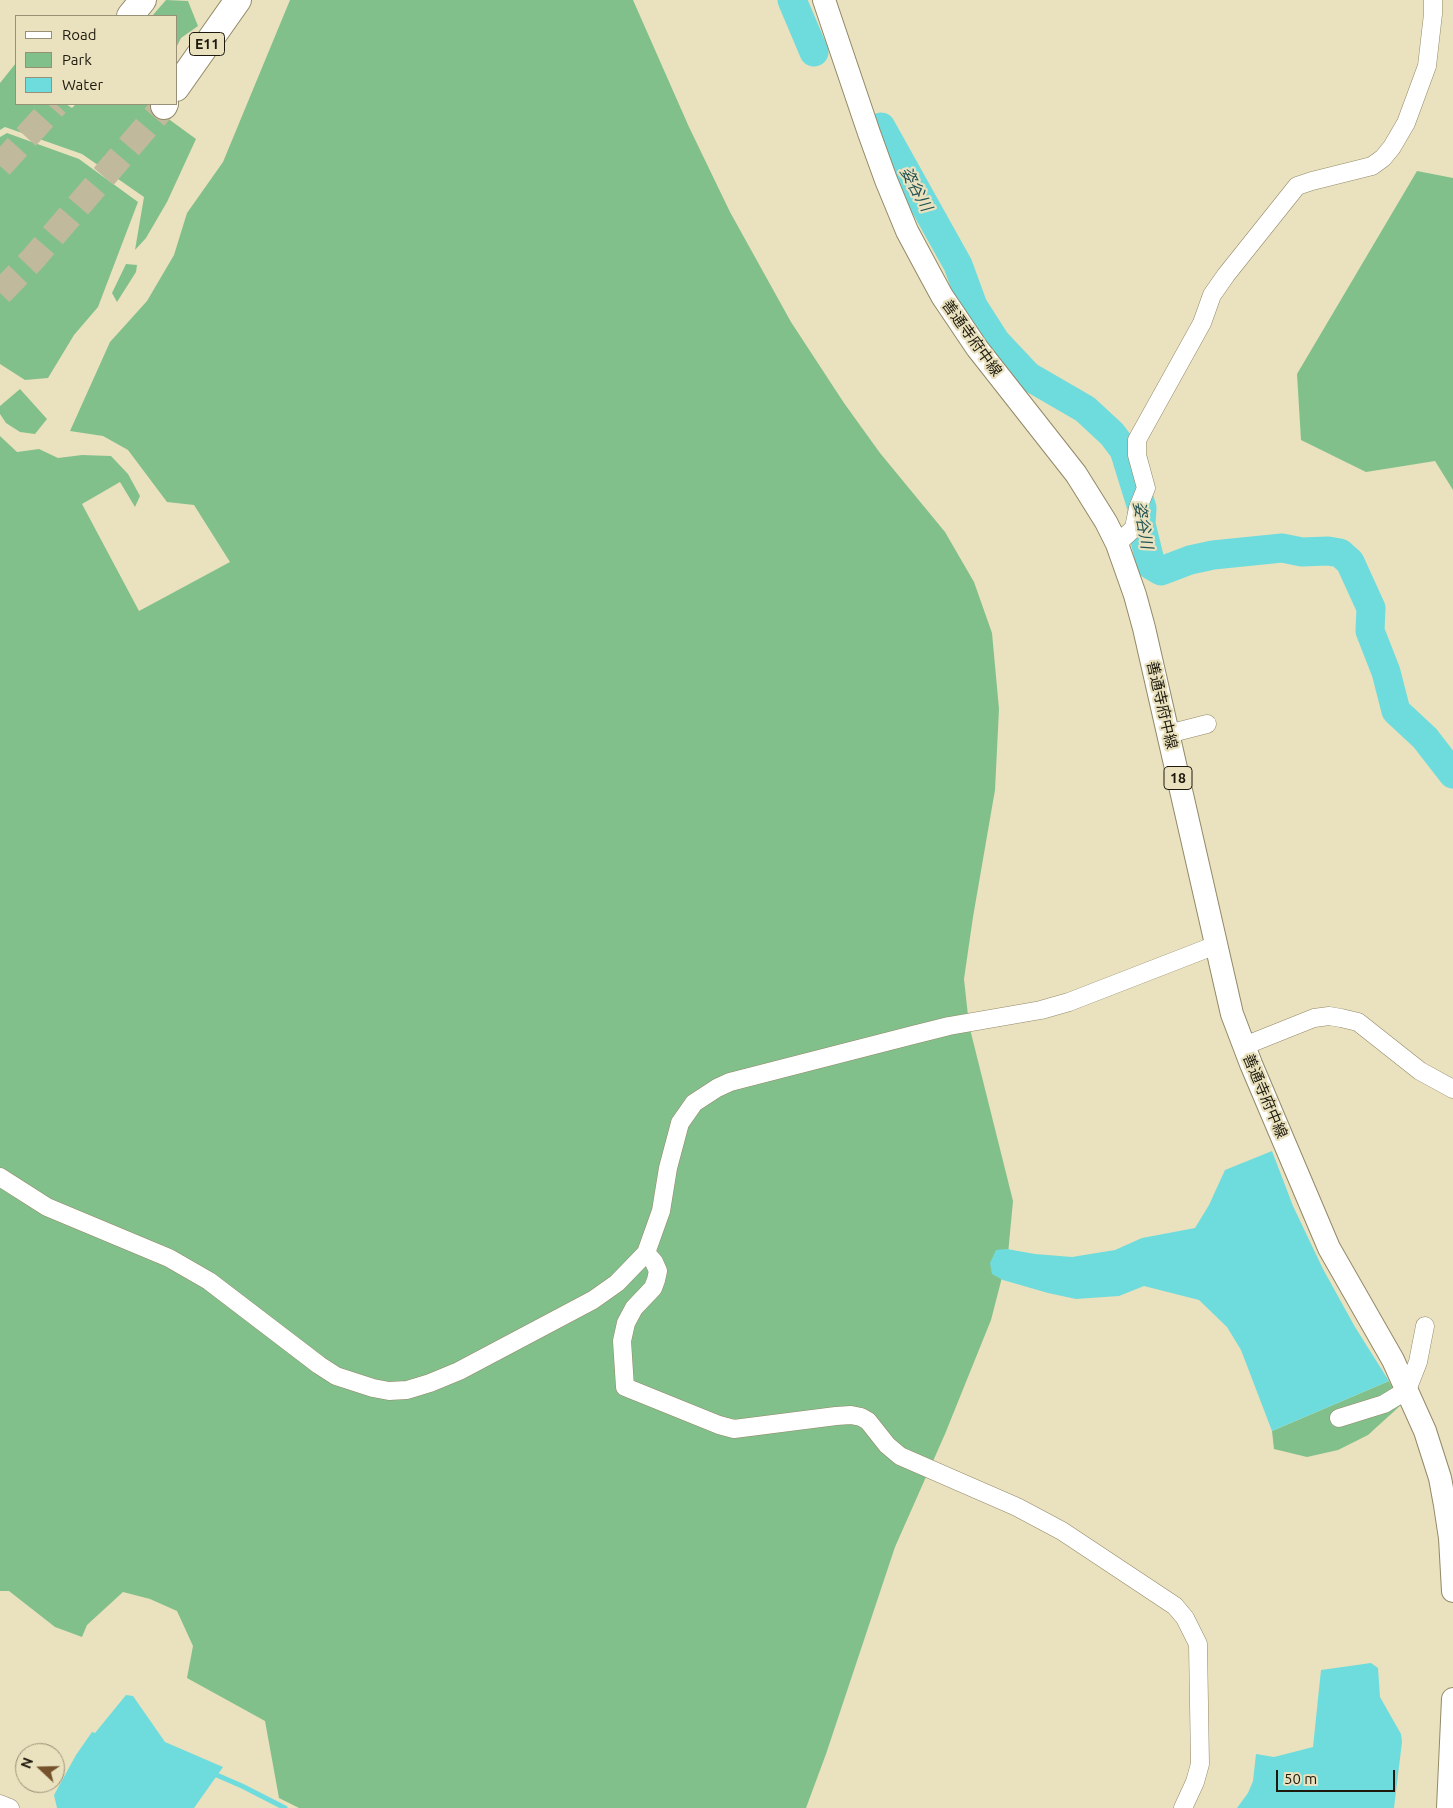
<!DOCTYPE html>
<meta charset="utf-8">
<style>
body{margin:0}
#map{position:relative;width:1453px;height:1808px;overflow:hidden;background:#eae1be;font-family:Ubuntu,sans-serif}
canvas{display:block}
.legend{position:absolute;left:15px;top:15px;width:162px;height:90px;box-sizing:border-box;background:#eae1be;border:1px solid #989177;margin:0;padding:6px 9px;list-style:none;font-size:15px;color:#1d1a0d}
.legend li{display:flex;align-items:center;gap:10px;height:25px}
.legend b{width:25px;border:1px solid #989177}
.north{position:absolute;left:15px;top:1743px;width:50px;height:50px;box-sizing:border-box;background:#eae1be;border:1px solid #989177;border-radius:50%;rotate:291deg;font-size:14px;font-weight:700;line-height:20px;text-align:center;color:#1d1a0d}
.north::after{content:'';display:block;margin:auto;width:18px;height:22px;background:#75522b;clip-path:polygon(50% 0,100% 100%,50% 72%,0 100%)}
.scale{position:absolute;left:1276px;top:1770px;width:119px;height:22px;box-sizing:border-box;border:2px solid #1d1a0d;border-top:0;padding-left:6px;font-size:15px;line-height:18px;white-space:nowrap;color:#1d1a0d;-webkit-text-stroke:4px #eae1be;paint-order:stroke}
</style>
<div id="map">
<canvas width="1453" height="1808"></canvas>
<ul class="legend">
<li><b style="height:6px;background:#fff"></b>Road</li>
<li><b style="height:14px;background:#82c08b"></b>Park</li>
<li><b style="height:14px;background:#6edcdd"></b>Water</li>
</ul>
<div class="north">N</div>
<div class="scale">50 m</div>
</div>
<script>
const g = document.querySelector('canvas').getContext('2d');
g.lineJoin = 'round';
function paint(path, color) {
  g.fillStyle = color;
  g.fill(path, 'evenodd');
}
function shape(rows) {
  const path = new Path2D();
  for (const r of rows) {
    path.moveTo(r[0], r[1]);
    for (let i = 2; i < r.length; i += 2) path.lineTo(r[i], r[i + 1]);
  }
  return path;
}
function stroke(path, color, width, dash) {
  g.strokeStyle = color;
  g.lineWidth = width;
  g.lineCap = dash ? 'butt' : 'round';
  g.setLineDash(dash || []);
  g.stroke(path);
}
function label(font, color, halo, rows, align = 'center') {
  g.font = font + ' Ubuntu,"Noto Sans JP",sans-serif';
  g.lineWidth = 4.5;
  g.setLineDash([]);
  g.textBaseline = 'middle';
  g.strokeStyle = halo;
  g.fillStyle = color;
  for (const [text, x, y, turn = 0] of rows) {
    g.save();
    g.translate(x, y);
    g.rotate((+turn || 0) * Math.PI / 180);
    g.textAlign = isNaN(turn) ? turn : align;
    if (halo) g.strokeText(text, 0, 0);
    g.fillText(text, 0, 0);
    g.restore();
  }
}
paint(shape([
 [166,0,188,1,198,26,181,38,176,48,176,16,152,16],
 [290,0,633,0,689,127,730,212,791,322,844,403,880,453,945,532,974,582,992,633,999,709,995,790,973,917,964,979,969,1025,1013,1201,1008,1254,991,1320,945,1434,895,1547,826,1754,806,1808,299,1808,279,1798,265,1721,187,1678,193,1646,177,1611,150,1599,123,1592,87,1625,82,1637,55,1627,9,1591,0,1591,0,436,17,452,39,449,58,458,82,455,111,456,128,474,140,496,135,507,120,482,82,504,139,611,230,562,194,505,167,502,128,450,103,436,70,431,110,342,147,301,174,255,187,213,223,162],
 [16,63,16,104,66,104,72,108,76,104,148,104,196,139,167,202,146,238,135,250,144,197,82,154,5,127,0,130,0,83],
 [7,133,79,159,138,202,98,307,74,335,48,378,25,380,0,364,0,137],
 [1417,171,1453,178,1453,490,1435,461,1366,472,1301,440,1297,374],
 [126,264,137,265,136,272,117,302,112,293],
 [20,389,47,419,35,434,20,432,6,423,0,414,0,406],
 [1389,1381,1401,1405,1368,1435,1338,1450,1307,1457,1274,1449,1272,1431]
]), '#82c08b');
paint(shape([
 [1272,1151,1293,1206,1323,1269,1355,1327,1389,1381,1272,1431,1241,1350,1227,1327,1199,1300,1144,1286,1119,1296,1076,1299,1048,1293,1003,1280,992,1274,990,1263,996,1250,1007,1249,1035,1254,1072,1257,1115,1250,1142,1238,1195,1228,1209,1205,1225,1170],
 [1371,1663,1378,1668,1380,1697,1401,1734,1402,1742,1394,1808,1237,1808,1248,1793,1253,1781,1256,1754,1274,1757,1313,1747,1321,1670],
 [126,1695,133,1696,165,1742,223,1767,194,1808,57,1808,54,1795,76,1755,92,1732,95,1733]
]), '#6edcdd');
stroke(shape([
 [212,1773,242,1786,285,1808]
]), '#6edcdd', 5);
stroke(shape([
 [792,0,814,52],
 [881,127,958,265,973,306,996,342,1028,376,1085,409,1112,434,1124,450,1142,508,1141,524,1151,565,1161,571,1190,560,1213,555,1282,548,1302,552,1328,551,1340,553,1350,562,1371,608,1370,631,1386,672,1396,711,1425,738,1453,774]
]), '#6edcdd', 29);
stroke(shape([
 [0,166,56,104],
 [0,293,32,260,164,106]
]), '#c1b99b', 26, [26, 13]);
const minor = shape([
 [1117,544,1134,528,1138,508,1146,488,1137,455,1137,440,1202,323,1212,295,1226,275,1297,186,1312,181,1372,166,1383,158,1392,147,1406,123,1427,66,1433,14,1433,0],
 [1168,734,1207,724],
 [1244,1046,1314,1018,1329,1016,1341,1018,1358,1022,1420,1071,1453,1089],
 [0,1177,47,1207,169,1258,209,1281,319,1365,336,1376,373,1388,389,1391,407,1390,430,1383,459,1371,593,1300,617,1283,646,1253,661,1211,668,1168,680,1123,694,1103,717,1088,730,1082,913,1035,949,1026,1041,1010,1069,1002,1216,945],
 [646,1253,654,1262,658,1271,656,1280,653,1288,634,1308,626,1323,622,1341,625,1387,719,1425,734,1429,836,1416,851,1415,861,1417,868,1421,887,1445,900,1456,1017,1507,1062,1531,1175,1606,1185,1618,1198,1644,1200,1764,1195,1782,1183,1808],
 [1339,1418,1384,1404,1407,1390,1418,1362,1425,1326],
 [0,1804,10,1808]
]);
const major = shape([
 [824,0,869,133,886,180,907,231,929,272,942,296,977,348,1076,474,1106,522,1117,544,1135,595,1144,628,1232,1014,1251,1064,1329,1248,1393,1360,1425,1431,1440,1478,1445,1505,1450,1538,1453,1591],
 [1448,1808,1453,1699]
]);
const highway = shape([
 [130,16,143,0],
 [176,88,238,0],
 [164,106,165,104]
]);
stroke(minor, '#928968', 19);
stroke(major, '#928968', 24);
stroke(highway, '#928968', 28);
stroke(minor, '#fff', 18);
stroke(major, '#fff', 22);
stroke(highway, '#fff', 26);
for (const [x, y, w] of [
 [207,44,35],
 [1178,778,28]
]) {
  const box = new Path2D();
  box.roundRect(x - w / 2, y - 11.5, w, 23, 4);
  g.fillStyle = '#eae1be';
  g.fill(box);
  stroke(box, '#1d1a0d', 1);
}
label('bold 14px', '#1d1a0d', null, [
 ["E11",207,44],
 ["18",1178,778]
]);
label('15px', '#1d1a0d', '#eae1be', [
 ["善通寺府中線",972,338,54],
 ["善通寺府中線",1162,705,77],
 ["善通寺府中線",1265,1096,67]
]);
label('italic 16px', '#225354', '#eae1be', [
 ["姿谷川",916,189,61],
 ["姿谷川",1143,525,80]
]);
</script>
